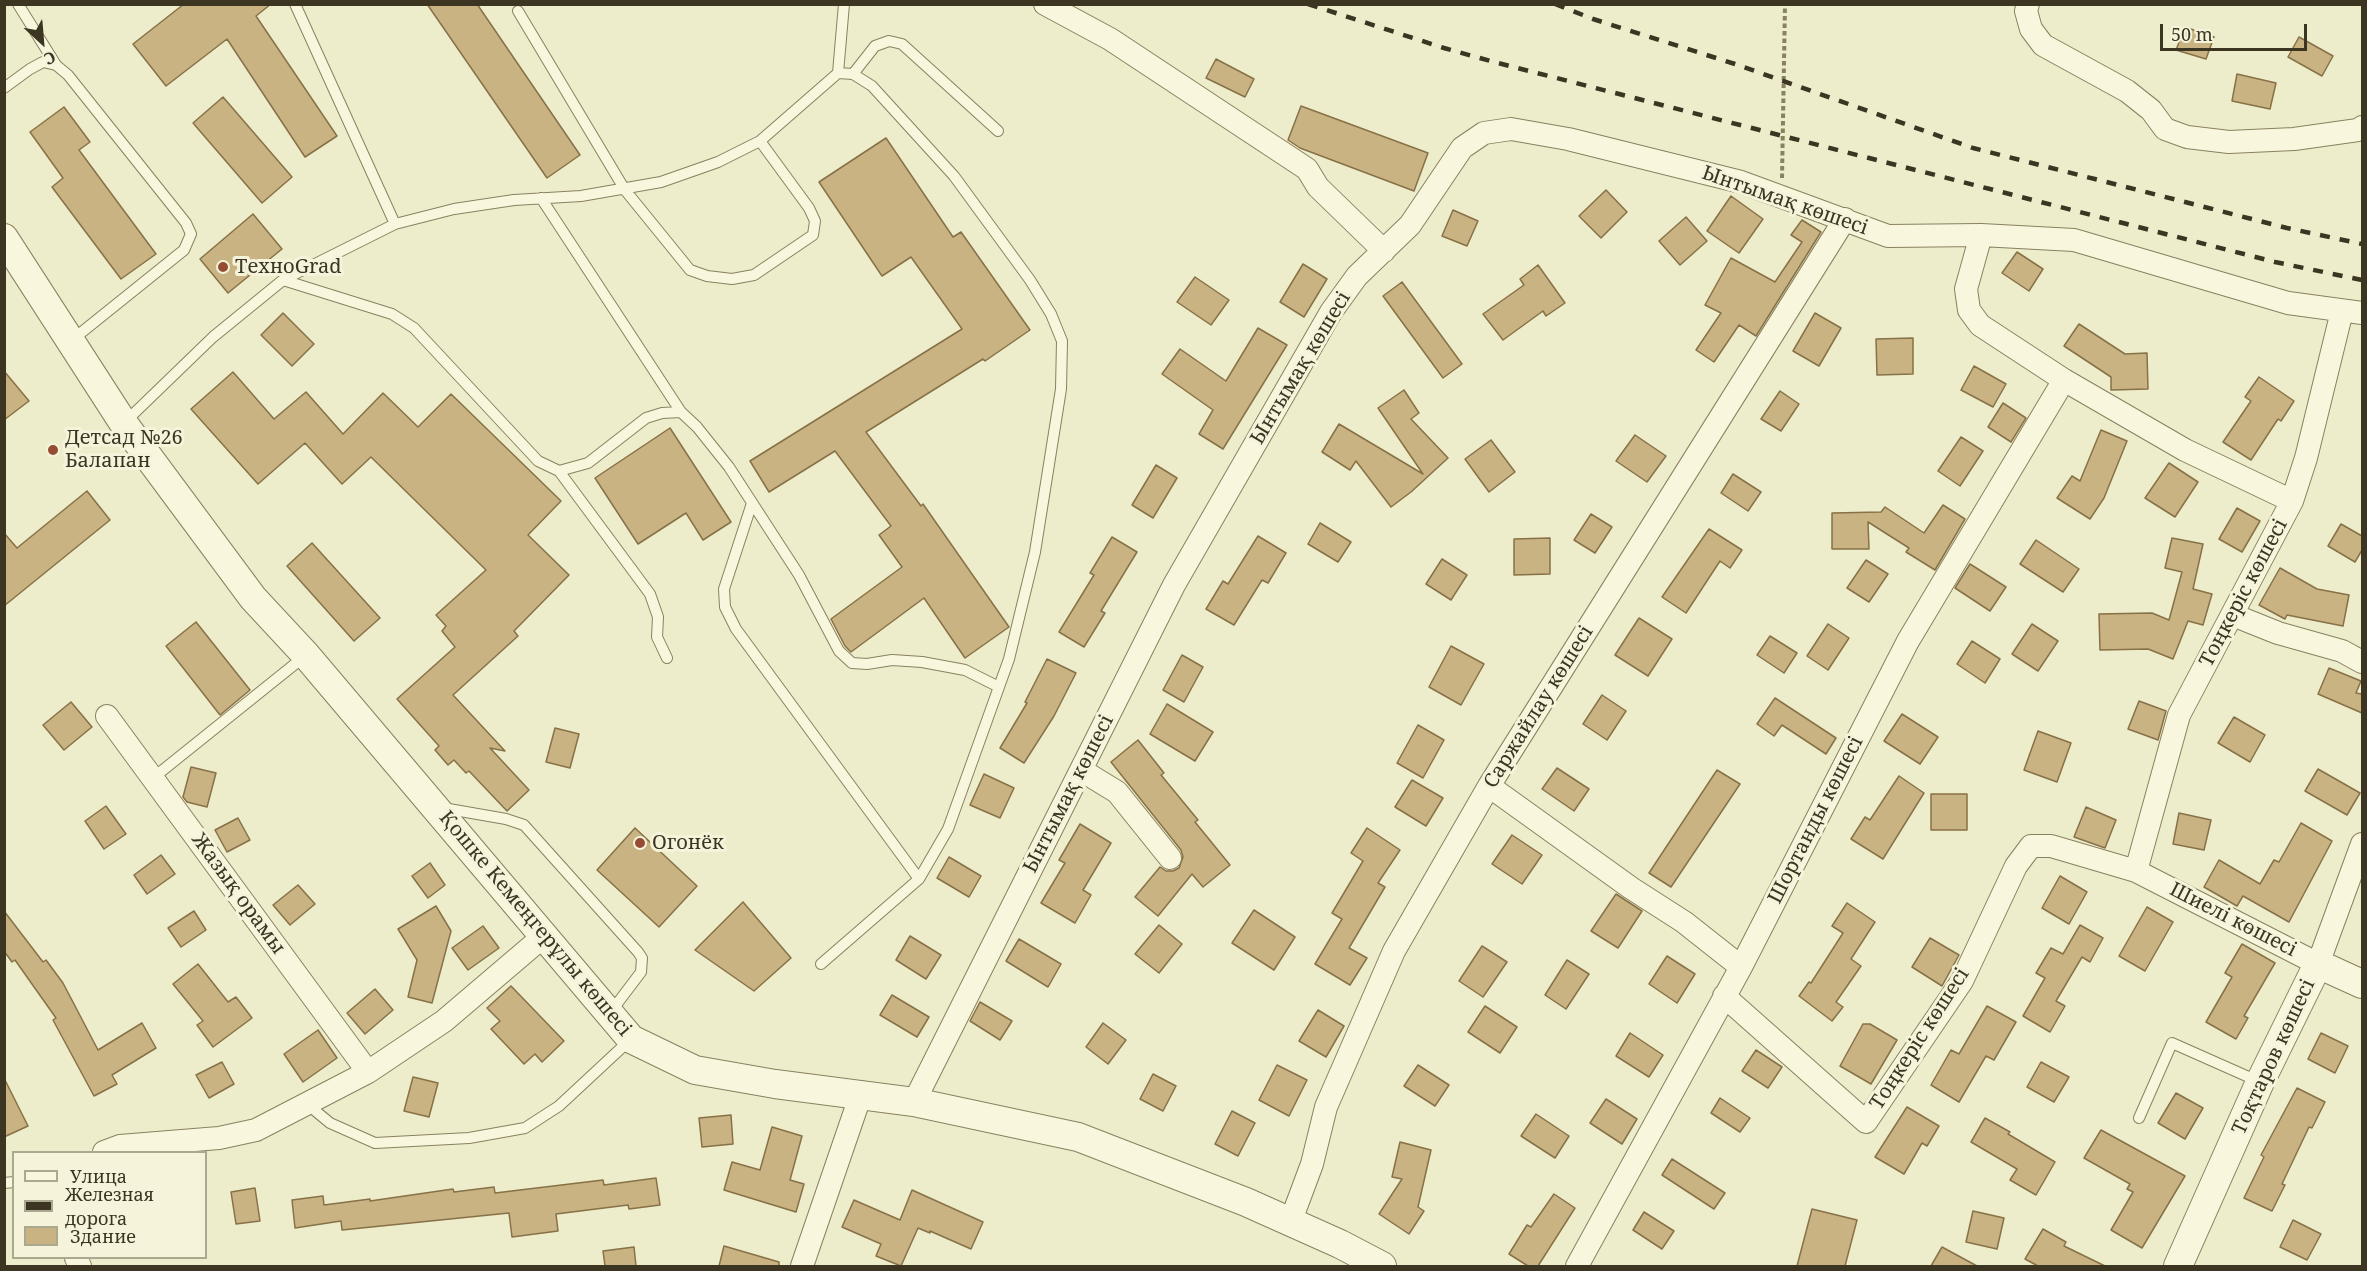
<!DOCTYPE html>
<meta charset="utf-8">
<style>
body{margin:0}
#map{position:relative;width:2367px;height:1271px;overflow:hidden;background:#edeccb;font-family:"Noto Serif",serif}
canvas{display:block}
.frame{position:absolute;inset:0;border:6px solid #3b3522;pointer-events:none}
.legend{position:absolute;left:12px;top:1151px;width:195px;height:108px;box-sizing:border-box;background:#f5f4da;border:2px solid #aba890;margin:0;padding:8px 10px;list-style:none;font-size:18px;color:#3b3522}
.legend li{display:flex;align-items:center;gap:12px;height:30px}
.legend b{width:30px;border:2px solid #aba890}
.north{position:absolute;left:12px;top:12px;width:60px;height:60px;-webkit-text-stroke:4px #f5f4da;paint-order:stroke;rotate:154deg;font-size:16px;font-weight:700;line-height:24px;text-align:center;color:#3b3522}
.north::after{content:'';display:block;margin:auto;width:21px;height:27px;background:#3b3522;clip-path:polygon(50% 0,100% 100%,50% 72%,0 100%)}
.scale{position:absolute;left:2160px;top:24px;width:147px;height:27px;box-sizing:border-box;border:3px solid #3b3522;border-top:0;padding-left:8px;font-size:18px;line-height:21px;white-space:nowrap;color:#3b3522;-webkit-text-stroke:4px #f5f4da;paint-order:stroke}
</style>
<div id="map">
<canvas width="2367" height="1271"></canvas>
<div class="frame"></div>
<ul class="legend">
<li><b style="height:8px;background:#f8f7de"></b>Улица</li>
<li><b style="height:8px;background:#3b3522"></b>Железная дорога</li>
<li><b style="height:16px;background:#c9b383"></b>Здание</li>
</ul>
<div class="north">С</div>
<div class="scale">50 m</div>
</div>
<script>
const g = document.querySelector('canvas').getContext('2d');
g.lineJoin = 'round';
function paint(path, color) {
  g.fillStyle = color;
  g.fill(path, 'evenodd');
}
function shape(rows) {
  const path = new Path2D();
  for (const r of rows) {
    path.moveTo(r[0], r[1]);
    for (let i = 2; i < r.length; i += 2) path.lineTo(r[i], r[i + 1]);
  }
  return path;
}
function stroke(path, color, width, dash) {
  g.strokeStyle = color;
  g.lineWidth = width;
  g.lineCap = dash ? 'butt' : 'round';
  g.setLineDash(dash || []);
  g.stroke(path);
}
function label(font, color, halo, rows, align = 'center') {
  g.font = font + ' "Noto Serif",serif';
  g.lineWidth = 6;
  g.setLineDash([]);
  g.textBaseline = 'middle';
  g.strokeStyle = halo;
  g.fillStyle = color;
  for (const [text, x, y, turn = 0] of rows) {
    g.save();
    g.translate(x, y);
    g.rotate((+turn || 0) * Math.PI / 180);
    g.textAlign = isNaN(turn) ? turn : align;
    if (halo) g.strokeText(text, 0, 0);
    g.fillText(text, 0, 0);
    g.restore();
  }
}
const building = shape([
 [184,4,271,4,256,16,337,136,305,157,227,39,166,86,133,44,184,4],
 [427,4,477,4,580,155,547,178,427,4],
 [2185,27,2214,37,2206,59,2176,50,2185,27],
 [2299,37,2333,56,2322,76,2288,57,2299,37],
 [1216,59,1254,79,1245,97,1206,78,1216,59],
 [2237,74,2276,83,2270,109,2232,101,2237,74],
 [223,97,292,177,262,203,193,123,223,97],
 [1301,106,1428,153,1414,191,1300,148,1288,140,1301,106],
 [64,107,90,142,79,150,156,254,121,279,52,187,63,178,30,132,64,107],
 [886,138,953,237,961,232,1030,330,985,361,983,359,866,432,921,506,923,504,1009,627,965,658,924,598,851,652,845,646,831,619,902,567,879,535,891,526,835,451,769,492,750,461,962,329,911,257,882,276,819,182,886,138],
 [1606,190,1627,212,1601,238,1579,216,1606,190],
 [1731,196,1763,219,1739,253,1707,231,1731,196],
 [1453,210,1478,221,1467,246,1442,236,1453,210],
 [253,214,282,249,228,293,200,259,253,214],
 [1686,217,1707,241,1680,265,1659,241,1686,217],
 [1802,220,1821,232,1756,336,1739,325,1714,362,1696,350,1721,313,1705,305,1731,258,1775,282,1802,242,1791,235,1802,220],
 [2017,252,2043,269,2029,291,2002,273,2017,252],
 [1303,264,1327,279,1304,317,1280,302,1303,264],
 [1538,265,1565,303,1546,316,1543,311,1503,340,1483,314,1524,285,1520,279,1538,265],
 [1195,277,1229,300,1211,325,1177,302,1195,277],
 [1402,282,1462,364,1443,378,1383,296,1402,282],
 [283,313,314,344,292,366,261,335,283,313],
 [1815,313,1841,328,1819,366,1793,351,1815,313],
 [2079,324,2125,354,2147,353,2148,389,2111,390,2111,377,2064,346,2079,324],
 [1258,328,1287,345,1223,449,1199,434,1213,410,1162,374,1180,349,1226,381,1258,328],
 [1913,338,1913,374,1877,375,1876,339,1913,338],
 [1974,366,2006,384,1993,407,1961,390,1974,366],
 [4,371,29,401,4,420,4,371],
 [233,372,274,419,306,392,343,434,383,393,418,427,451,394,561,501,528,535,569,575,514,631,518,636,453,695,505,751,490,748,529,790,507,811,469,771,466,773,454,760,448,765,435,750,439,746,397,699,455,647,442,631,446,626,436,615,486,570,371,457,342,484,305,443,258,484,191,409,233,372],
 [2259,377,2294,401,2281,421,2278,419,2251,460,2223,442,2251,401,2245,397,2259,377],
 [1404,390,1419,413,1411,419,1448,458,1411,492,1391,507,1356,461,1350,470,1322,452,1339,424,1423,474,1378,408,1404,390],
 [1780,391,1799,404,1781,431,1761,419,1780,391],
 [2003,403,2026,418,2011,442,1988,427,2003,403],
 [670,428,731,522,703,540,686,513,638,544,595,478,670,428],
 [2101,430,2127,441,2104,498,2090,519,2057,498,2072,476,2080,481,2101,430],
 [1635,435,1666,456,1647,482,1616,461,1635,435],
 [1961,437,1983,451,1960,486,1938,471,1961,437],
 [1491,440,1515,472,1489,492,1465,459,1491,440],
 [2169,463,2198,482,2175,517,2145,498,2169,463],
 [1156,465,1177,478,1153,518,1132,505,1156,465],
 [1733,474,1761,492,1748,511,1721,493,1733,474],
 [87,491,110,520,4,606,4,533,17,548,87,491],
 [1943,505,1965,519,1935,570,1906,552,1909,548,1868,522,1869,549,1832,549,1832,513,1881,512,1885,507,1924,533,1943,505],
 [2237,508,2260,521,2242,552,2219,539,2237,508],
 [1591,514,1612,527,1595,553,1574,540,1591,514],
 [1320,523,1351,542,1338,562,1308,544,1320,523],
 [2341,524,2362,536,2362,550,2355,562,2328,546,2341,524],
 [1709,529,1742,550,1730,568,1720,561,1686,613,1662,597,1709,529],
 [1258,536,1286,553,1268,583,1262,580,1234,625,1206,609,1223,581,1228,584,1258,536],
 [1112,537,1137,552,1101,611,1105,613,1084,647,1059,632,1094,575,1090,573,1112,537],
 [1550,538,1550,574,1514,575,1514,539,1550,538],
 [2172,538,2203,544,2193,589,2212,594,2203,625,2188,621,2173,659,2148,649,2100,650,2099,614,2152,613,2169,620,2182,572,2165,568,2172,538],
 [2036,540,2079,569,2063,592,2020,564,2036,540],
 [312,543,380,618,354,641,287,566,312,543],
 [1442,559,1467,575,1451,600,1426,584,1442,559],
 [1866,560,1888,574,1869,602,1847,588,1866,560],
 [1970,564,2006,587,1990,611,1955,588,1970,564],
 [2280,568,2317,589,2349,595,2343,626,2287,615,2285,619,2259,605,2280,568],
 [1639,618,1672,639,1648,676,1615,655,1639,618],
 [196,622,250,690,220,715,166,646,196,622],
 [1828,624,1849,638,1828,670,1807,656,1828,624],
 [2032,624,2058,641,2038,671,2012,654,2032,624],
 [1770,636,1797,653,1784,673,1757,655,1770,636],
 [1972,641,2000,659,1985,683,1957,664,1972,641],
 [1451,646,1484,664,1461,705,1429,687,1451,646],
 [1182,655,1203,667,1184,702,1163,690,1182,655],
 [1047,659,1076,673,1054,716,1024,763,1000,748,1027,703,1025,702,1047,659],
 [2329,668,2361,681,2356,693,2362,694,2362,713,2318,694,2329,668],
 [1602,695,1626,711,1607,740,1583,724,1602,695],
 [1775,698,1836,738,1826,754,1782,725,1774,736,1757,724,1775,698],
 [2139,701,2166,711,2158,740,2128,729,2139,701],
 [71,702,92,727,64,750,43,725,71,702],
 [1167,704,1213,732,1195,761,1150,734,1167,704],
 [1902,714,1938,737,1920,764,1884,741,1902,714],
 [2234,717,2265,735,2250,762,2218,743,2234,717],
 [1418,725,1444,740,1423,778,1397,763,1418,725],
 [555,728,579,734,570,768,546,762,555,728],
 [2038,731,2071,743,2057,782,2024,770,2038,731],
 [1138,740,1164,773,1161,775,1198,820,1195,822,1230,865,1203,887,1192,874,1158,916,1135,897,1160,867,1166,871,1173,871,1179,868,1183,857,1181,850,1111,762,1138,740],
 [191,767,216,773,207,807,187,802,183,797,191,767],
 [1557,768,1589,789,1574,811,1542,789,1557,768],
 [2318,769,2360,793,2347,815,2305,791,2318,769],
 [1717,770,1740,784,1671,887,1649,873,1717,770],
 [984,774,1014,788,1000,818,970,805,984,774],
 [1899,776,1924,793,1883,859,1851,839,1865,817,1870,820,1899,776],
 [1412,780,1443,798,1426,826,1395,807,1412,780],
 [1931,794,1967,794,1967,830,1931,830,1931,794],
 [106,806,126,834,104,849,85,821,106,806],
 [2086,807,2116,820,2105,848,2074,837,2086,807],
 [2179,813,2211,820,2204,850,2173,844,2179,813],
 [238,818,250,840,227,852,215,830,238,818],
 [2301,823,2332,841,2289,922,2243,896,2237,906,2204,887,2219,860,2260,884,2274,860,2279,862,2301,823],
 [1080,824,1111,843,1083,890,1091,895,1075,923,1041,903,1065,863,1059,860,1080,824],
 [635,828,697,886,659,927,597,870,635,828],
 [1367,828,1400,850,1378,883,1385,887,1349,948,1367,958,1350,985,1315,964,1342,919,1332,913,1363,861,1351,853,1367,828],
 [1512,835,1542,855,1522,884,1492,864,1512,835],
 [161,855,175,874,147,894,134,875,161,855],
 [949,857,981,876,969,897,937,878,949,857],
 [430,863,445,885,428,898,412,876,430,863],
 [2060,876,2087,892,2069,924,2042,908,2060,876],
 [298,885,315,904,290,925,273,905,298,885],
 [1616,894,1642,911,1618,948,1591,931,1616,894],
 [743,902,791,958,754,991,695,950,743,902],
 [1847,903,1875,922,1851,959,1861,966,1836,1002,1843,1007,1832,1021,1799,996,1809,982,1811,983,1843,933,1832,926,1847,903],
 [436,906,451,931,432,1003,408,997,417,960,398,929,436,906],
 [2147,907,2173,922,2145,971,2119,956,2147,907],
 [1254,910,1295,937,1274,970,1232,943,1254,910],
 [4,911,43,962,46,960,63,983,98,1050,142,1023,156,1048,112,1075,117,1084,94,1096,53,1020,56,1018,15,960,12,962,4,951,4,911],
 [194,911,206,930,181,947,168,928,194,911],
 [1159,925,1182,944,1159,973,1135,954,1159,925],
 [2080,925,2103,938,2090,962,2082,957,2056,1001,2065,1006,2050,1032,2023,1016,2045,978,2036,973,2051,948,2063,954,2080,925],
 [483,926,499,948,468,970,452,948,483,926],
 [910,936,941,955,926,979,896,960,910,936],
 [1930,938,1959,955,1942,986,1912,967,1930,938],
 [1019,939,1061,964,1048,987,1006,961,1019,939],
 [2242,944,2275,963,2244,1016,2248,1018,2236,1039,2206,1022,2232,977,2225,973,2242,944],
 [1482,946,1507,962,1483,997,1459,981,1482,946],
 [1667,956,1695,974,1677,1003,1649,984,1667,956],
 [1567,960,1589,974,1566,1009,1545,995,1567,960],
 [198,964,228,1002,236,997,252,1018,213,1047,197,1025,203,1021,173,984,198,964],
 [511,986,564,1041,542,1062,535,1054,524,1064,491,1029,500,1021,487,1008,511,986],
 [375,989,393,1010,365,1034,347,1013,375,989],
 [892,995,929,1017,917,1037,880,1015,892,995],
 [980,1002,1012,1021,1000,1040,970,1021,980,1002],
 [1485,1006,1517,1027,1500,1053,1468,1032,1485,1006],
 [1987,1006,2016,1022,1994,1060,1986,1056,1959,1102,1931,1085,1951,1050,1959,1054,1987,1006],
 [1318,1010,1344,1026,1326,1057,1299,1041,1318,1010],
 [1103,1023,1126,1040,1108,1064,1086,1047,1103,1023],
 [1863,1024,1870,1024,1897,1040,1871,1084,1840,1066,1863,1024],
 [318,1030,337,1058,303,1082,284,1054,318,1030],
 [1630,1033,1663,1055,1649,1077,1616,1056,1630,1033],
 [2321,1033,2348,1046,2335,1073,2308,1059,2321,1033],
 [1756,1050,1782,1067,1768,1088,1742,1071,1756,1050],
 [222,1062,234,1084,209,1098,196,1075,222,1062],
 [2041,1062,2069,1077,2054,1102,2027,1087,2041,1062],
 [1277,1065,1307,1080,1289,1116,1259,1100,1277,1065],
 [1418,1065,1449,1085,1435,1106,1404,1086,1418,1065],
 [1153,1074,1176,1086,1163,1111,1140,1099,1153,1074],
 [413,1077,438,1083,429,1117,404,1111,413,1077],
 [4,1078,28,1126,4,1137,4,1078],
 [2297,1088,2325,1102,2312,1128,2309,1127,2282,1184,2285,1185,2272,1211,2244,1198,2264,1157,2261,1155,2297,1088],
 [2176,1093,2203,1108,2185,1139,2158,1123,2176,1093],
 [1720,1098,1750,1118,1740,1132,1711,1113,1720,1098],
 [1606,1099,1637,1119,1622,1144,1590,1123,1606,1099],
 [1907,1107,1939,1126,1927,1146,1922,1143,1904,1174,1875,1157,1907,1107],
 [1232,1111,1255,1123,1238,1156,1215,1144,1232,1111],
 [1536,1114,1569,1136,1555,1158,1521,1136,1536,1114],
 [731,1115,733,1144,702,1147,699,1118,731,1115],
 [1985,1118,2010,1132,2008,1134,2055,1162,2036,1195,2010,1180,2017,1169,1971,1142,1985,1118],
 [772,1127,802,1136,790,1180,804,1184,796,1212,724,1190,732,1162,760,1170,772,1127],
 [2101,1130,2185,1176,2142,1248,2111,1230,2133,1192,2127,1189,2130,1184,2084,1158,2101,1130],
 [1400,1142,1431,1150,1418,1207,1424,1211,1409,1234,1379,1214,1402,1179,1392,1177,1400,1142],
 [1672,1159,1725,1193,1714,1209,1662,1175,1672,1159],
 [656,1178,660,1205,629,1209,628,1205,556,1214,558,1231,512,1237,509,1213,342,1230,341,1221,295,1228,292,1200,323,1196,324,1205,370,1199,370,1201,453,1189,454,1192,494,1187,495,1193,603,1180,604,1185,656,1178],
 [255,1188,260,1221,236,1224,231,1192,255,1188],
 [912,1190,983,1222,971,1249,930,1231,930,1233,918,1228,901,1266,876,1256,881,1244,842,1227,854,1200,900,1220,912,1190],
 [1554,1194,1575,1208,1538,1266,1528,1266,1509,1254,1527,1225,1531,1227,1554,1194],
 [1812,1209,1857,1220,1845,1266,1797,1266,1812,1209],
 [1973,1211,2004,1218,1997,1249,1966,1242,1973,1211],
 [1644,1212,1674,1231,1662,1249,1633,1230,1644,1212],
 [2293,1220,2321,1234,2307,1260,2280,1247,2293,1220],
 [2043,1229,2066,1242,2064,1246,2105,1266,2038,1266,2025,1259,2043,1229],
 [724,1246,779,1262,779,1266,719,1266,724,1246],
 [634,1247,636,1266,605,1266,603,1251,634,1247],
 [1942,1247,1977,1266,1931,1266,1942,1247]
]);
paint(building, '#c9b383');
stroke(building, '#877146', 1.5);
const service = shape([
 [18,4,56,65],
 [295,4,395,224],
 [518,11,625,190,690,270,707,276,732,279,754,275,813,235,815,221,809,208,760,141],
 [838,73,844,4],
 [853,74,875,46,889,41,902,44,998,131],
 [4,88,30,69,43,62,56,65,68,75,186,223,191,234,184,250,72,340],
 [541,198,681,412],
 [283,280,392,314,414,328,538,461,559,471,588,463,646,418,662,413,681,412,697,427,729,467,799,575,839,651,852,663,867,664,892,660,922,662,965,670,999,687],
 [124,423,213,337,283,280,395,224,454,209,514,200,581,196,661,182,718,162,760,141,838,73,853,74,872,86,954,176,1030,280,1051,314,1062,341,1061,389,1035,552,1009,659,948,829,919,879,821,964],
 [559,471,650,594,658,617,657,637,667,658],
 [752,503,724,589,725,607,736,629,919,879],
 [153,778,305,656],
 [443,808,506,819,524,825,638,952,642,958,641,972,610,1013],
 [307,1104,330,1123,375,1143,469,1138,525,1128,559,1106,631,1039],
 [2139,1118,2172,1043,2260,1082],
 [4,1183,14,1182]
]);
const minor = shape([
 [1045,4,1110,39,1307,169,1318,187,1384,251],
 [2028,4,2026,11,2031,29,2043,45,2127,91,2151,110,2165,129,2187,137,2229,142,2294,139,2358,130,2362,127],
 [1981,235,2074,240,2288,303,2362,313],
 [2233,615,2278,633,2342,651,2362,662],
 [107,716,368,1072],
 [1081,770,1117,792,1170,858],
 [1489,786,1631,888,1684,922,1741,967],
 [2136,871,2179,715,2292,501,2306,458,2342,311],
 [1724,996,1866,1122,1962,981,2016,866,2031,846,2051,846,2136,871,2318,964,2362,844],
 [914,1102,1174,585,1331,312,1357,276,1410,225,1462,148,1484,133,1511,129,1568,139,1741,182,1888,236,1981,235,1966,289,1969,310,1980,325,2064,380,2185,450,2292,501],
 [104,1152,120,1146,219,1138,256,1130,368,1072,444,1021,545,935],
 [1290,1223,1312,1164,1326,1107,1394,951,1489,786,1845,219],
 [76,1258,80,1266],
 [802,1266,861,1094],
 [1577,1266,1741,967,1908,641,2064,380]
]);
const tertiary = shape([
 [4,238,124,424,253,598,306,655,631,1039,695,1070,775,1084,914,1102,1078,1137,1246,1202,1340,1244,1382,1266],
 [2178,1266,2260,1082,2318,964,2362,984]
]);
stroke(service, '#89815f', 12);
stroke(minor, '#89815f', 24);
stroke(tertiary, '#89815f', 30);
stroke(shape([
 [1782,178,1785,4]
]), '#89815f', 4, [4.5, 3]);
stroke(service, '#f8f7de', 10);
stroke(minor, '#f8f7de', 22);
stroke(tertiary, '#f8f7de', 28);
stroke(shape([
 [1308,4,1444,48,1494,62,2275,262,2362,280],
 [1555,4,1593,19,1735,64,1973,148,2287,228,2362,244]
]), '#3b3522', 4.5, [10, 10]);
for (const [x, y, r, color] of [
 [223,267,6,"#954c32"],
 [53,450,6,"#954c32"],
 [640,843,6,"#954c32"]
]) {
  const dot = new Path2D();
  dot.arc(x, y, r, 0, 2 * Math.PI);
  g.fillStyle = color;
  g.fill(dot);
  stroke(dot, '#f5f4da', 2);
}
label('20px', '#3b3522', '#f5f4da', [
 ["Ынтымақ көшесі",1785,201,19],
 ["Ынтымақ көшесі",1301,368,-59],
 ["Тоңкерiс көшесі",2244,593,-62],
 ["Саржайлау көшесі",1539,707,-58],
 ["Ынтымақ көшесі",1069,794,-63],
 ["Шортанды көшесі",1816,820,-63],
 ["Жазық орамы",238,894,54],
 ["Шиелі көшесі",2233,920,27],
 ["Қошке Кемеңгерұлы көшесі",535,924,50],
 ["Тоңкерiс көшесі",1920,1039,-57],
 ["Тоқтаров көшесі",2274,1057,-65]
]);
label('20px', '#3b3522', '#f5f4da', [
 ["ТехноGrad",235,267],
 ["Детсад №26",65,438],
 ["Балапан",65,461],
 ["Огонёк",652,843]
], 'left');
</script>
